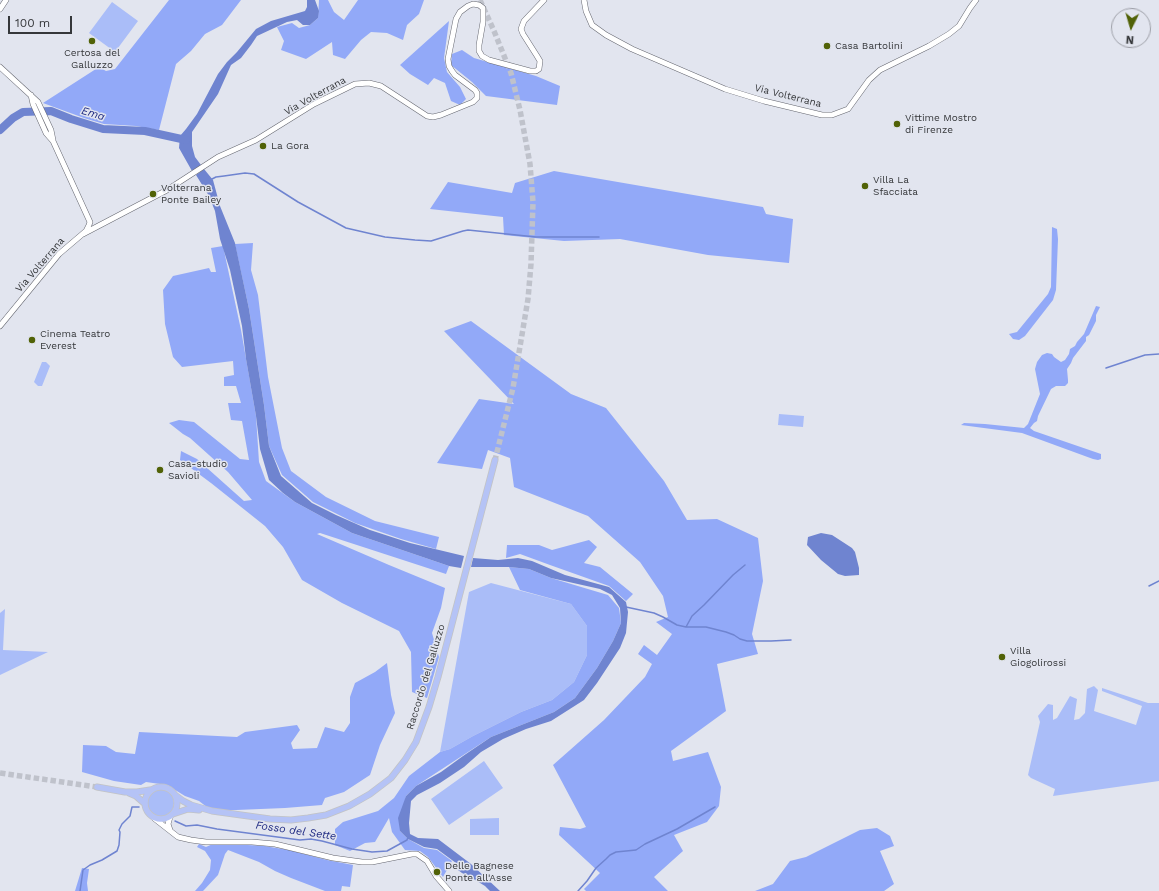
<!DOCTYPE html>
<style>
body{margin:0}
#map{position:relative;width:1159px;height:891px;overflow:hidden;background:#e2e5ef;font-family:"Work Sans",sans-serif}
canvas{display:block}
.north{position:absolute;left:1111px;top:8px;width:40px;height:40px;box-sizing:border-box;background:#e2e5ef;border:1px solid #9d9fa7;border-radius:50%;rotate:185deg;font-size:11px;font-weight:700;line-height:16px;text-align:center;color:#35373a}
.north::after{content:'';display:block;margin:auto;width:14px;height:18px;background:#516207;clip-path:polygon(50% 0,100% 100%,50% 72%,0 100%)}
.scale{position:absolute;left:8px;top:16px;width:64px;height:18px;box-sizing:border-box;border:2px solid #35373a;border-top:0;padding-left:5px;font-size:12px;line-height:14px;white-space:nowrap;color:#35373a;-webkit-text-stroke:3px #e2e5ef;paint-order:stroke}
</style>
<div id="map">
<canvas width="1159" height="891"></canvas>
<div class="north">N</div>
<div class="scale">100 m</div>
</div>
<script>
const g = document.querySelector('canvas').getContext('2d');
g.lineJoin = 'round';
function paint(path, color) {
  g.fillStyle = color;
  g.fill(path, 'evenodd');
}
function shape(rows) {
  const path = new Path2D();
  for (const r of rows) {
    if (r.length === 3) {
      path.moveTo(r[0] + r[2], r[1]);
      path.arc(r[0], r[1], r[2], 0, 2 * Math.PI);
      continue;
    }
    path.moveTo(r[0], r[1]);
    for (let i = 2; i < r.length; i += 2) path.lineTo(r[i], r[i + 1]);
  }
  return path;
}
function stroke(path, color, width, dash) {
  g.strokeStyle = color;
  g.lineWidth = width;
  g.lineCap = dash ? 'butt' : 'round';
  g.setLineDash(dash || []);
  g.stroke(path);
}
function label(font, color, halo, rows, align = 'center') {
  g.font = font + ' "Work Sans",sans-serif';
  g.lineWidth = 3;
  g.setLineDash([]);
  g.textBaseline = 'middle';
  g.strokeStyle = halo;
  g.fillStyle = color;
  for (const [text, x, y, turn = 0] of rows) {
    g.save();
    g.translate(x, y);
    g.rotate((+turn || 0) * Math.PI / 180);
    g.textAlign = isNaN(turn) ? turn : align;
    if (halo) g.strokeText(text, 0, 0);
    g.fillText(text, 0, 0);
    g.restore();
  }
}
paint(shape([
 [112,2,138,21,115,52,89,33],
 [42,362,46,362,50,366,42,386,38,386,34,382],
 [779,414,804,416,803,427,778,425],
 [491,583,571,604,587,626,587,655,574,682,552,700,521,712,473,736,450,749,440,752,469,592],
 [5,609,3,650,48,652,0,675,0,613],
 [1094,686,1098,690,1094,711,1136,725,1142,706,1102,691,1102,688,1148,703,1159,703,1159,781,1053,796,1055,789,1031,778,1028,775,1040,722,1038,716,1048,704,1053,705,1053,720,1057,718,1070,696,1077,699,1074,720,1079,719,1085,713,1087,689],
 [484,761,503,788,449,825,431,799],
 [160,803,14],
 [499,818,499,835,470,835,470,819]
]), '#aabdf8');
paint(shape([
 [169,0,241,0,222,25,205,34,191,51,176,64,159,130,136,126,104,124,84,118,43,103,99,67,106,71,115,69],
 [319,0,328,0,334,12,344,20,358,0,424,0,419,14,407,25,403,40,387,33,371,32,361,40,345,59,333,55,332,42,306,59,281,50,284,41,277,27,292,23,299,28,310,25,318,18],
 [449,21,444,58,447,72,460,87,466,99,460,105,451,101,445,83,434,78,428,85,410,74,400,65],
 [462,50,474,58,536,76,560,86,557,105,486,96,472,82,451,65,452,54],
 [554,171,763,207,766,214,793,219,789,263,708,255,620,239,564,241,504,235,503,217,430,209,448,182,512,193,515,183],
 [1052,227,1057,229,1058,239,1056,290,1053,300,1025,336,1019,340,1013,339,1009,334,1017,332,1048,294,1051,287],
 [253,243,251,270,258,295,268,377,282,448,291,471,326,497,375,521,439,537,436,549,401,539,355,523,313,502,282,475,269,446,264,405,249,309,235,244],
 [223,246,241,330,256,416,259,462,266,481,295,502,352,533,449,566,446,574,320,533,317,534,389,565,445,588,441,608,432,633,439,657,427,698,412,692,411,652,399,631,342,603,302,580,283,547,265,526,211,483,180,460,181,451,197,459,244,501,252,500,228,472,190,438,183,434,169,423,179,420,194,422,240,459,249,460,242,421,231,420,228,403,241,403,236,386,224,386,224,377,234,375,233,361,182,367,173,357,165,324,163,290,173,276,209,268,211,272,216,272,211,248],
 [1096,306,1100,307,1096,315,1096,321,1089,335,1086,337,1086,341,1073,358,1071,363,1067,369,1068,380,1068,383,1065,386,1056,386,1051,389,1038,416,1037,421,1034,423,1030,428,1034,431,1101,454,1101,459,1098,460,1093,459,1022,433,961,425,964,423,985,424,1024,428,1028,424,1040,394,1035,369,1037,362,1042,355,1047,353,1052,354,1054,357,1061,362,1065,360,1069,354,1070,349,1075,346,1077,342,1084,334],
 [471,321,571,394,606,408,664,481,687,520,717,519,758,538,763,581,752,634,758,654,717,664,726,711,671,751,673,761,708,752,721,787,719,806,707,822,674,835,683,851,654,877,668,891,586,891,584,889,600,873,559,835,560,827,580,829,586,827,553,765,604,720,645,677,652,664,638,654,644,645,657,655,672,634,656,622,668,617,663,596,640,562,588,516,514,487,510,458,488,450,482,469,437,463,479,399,514,404,444,331],
 [589,540,597,547,584,563,600,567,633,594,626,601,609,586,550,565,520,554,506,558,507,545,539,545,552,550],
 [509,567,529,569,551,578,608,595,619,608,621,623,613,641,597,668,575,698,554,712,491,737,416,786,406,796,400,831,408,839,424,848,437,850,452,861,443,877,428,857,420,851,405,850,392,832,389,818,375,842,365,843,350,851,335,845,335,829,343,822,378,811,394,798,409,776,440,752,450,749,473,736,521,712,552,700,574,682,587,655,587,626,571,604,520,590],
 [387,663,391,695,395,713,380,745,370,775,344,792,325,798,322,805,285,808,212,811,199,801,185,796,167,785,146,782,141,785,114,781,82,772,83,745,106,746,116,752,135,754,139,732,237,737,245,732,297,725,300,730,291,743,293,749,317,748,325,727,344,732,350,723,350,697,355,683,375,672],
 [877,828,890,836,894,846,880,851,894,884,884,891,755,891,773,884,790,861,806,857,860,830],
 [215,843,264,846,289,850,327,860,353,865,350,887,342,886,341,891,325,891,291,878,275,871,259,862,228,850,225,854,218,875,203,891,195,891,202,883,210,870,211,860,205,851,197,847,199,844,206,847],
 [82,868,89,869,87,883,88,891,75,891]
]), '#92a9f8');
paint(shape([
 [307,0,315,0,319,11,318,18,310,25,303,25,297,20,287,22,257,36,251,45,241,58,231,65,218,94,192,132,192,146,195,157,201,165,192,171,179,148,180,136,186,129,197,114,218,74,227,62,237,52,256,29,271,21,305,11,307,7],
 [204,169,213,180,220,206,235,243,249,309,264,405,269,446,281,476,312,503,336,515,370,530,410,543,464,556,461,568,449,566,352,533,295,502,283,493,269,480,260,449,256,416,246,359,242,326,230,270,220,239,215,211,209,196,196,175],
 [821,533,832,535,852,548,855,552,859,568,859,575,845,576,838,574,821,560,807,545,808,537],
 [473,558,498,560,518,558,532,561,565,575,609,587,626,602,628,612,626,633,620,648,597,683,584,700,551,721,526,729,503,739,481,752,464,767,440,783,417,795,411,801,409,823,410,834,418,838,438,839,471,864,500,891,490,891,485,886,472,878,462,873,458,870,456,863,437,849,424,847,408,839,400,831,398,818,406,796,416,786,441,772,463,756,491,737,554,712,575,698,597,668,613,641,621,623,620,608,612,595,600,589,551,578,529,569,509,567,471,567]
]), '#6f84d0');
stroke(shape([
 [210,180,216,177,224,176,245,173,254,174,298,202,346,228,385,237,415,240,431,241,463,231,468,230,536,237,599,237],
 [1106,368,1145,355,1159,354],
 [1149,586,1159,581],
 [626,607,654,613,663,617,677,625,686,627,706,627,726,632,734,635,740,639,747,641,771,641,791,640],
 [686,627,692,616,704,605,733,575,745,565],
 [175,821,186,826,197,825,217,829,300,840,311,839,322,841,352,849,372,852,387,851,407,840,408,837],
 [80,891,83,870,90,865,102,860,117,851,119,845,120,832,119,830,122,824,130,816,132,807,139,807],
 [578,891,587,881,596,868,606,859,610,855,616,852,636,850,645,844,677,829,715,807]
]), '#6f84d0', 1.5);
stroke(shape([
 [0,130,13,118,23,112,51,111,71,119,103,129,145,131,186,140]
]), '#6f84d0', 8);
stroke(shape([
 [480,0,494,31,511,73,520,110,530,164,533,202,531,264,528,299,513,388,495,460],
 [0,773,97,787]
]), '#bfc2cb', 5.5, [5.5, 3]);
const secondary = shape([
 [584,0,586,11,592,25,606,35,632,49,725,89,764,101,822,115,832,115,848,109,869,80,880,70,929,46,949,34,959,26,970,8,976,0],
 [0,9,6,0],
 [0,67,38,102,51,130,53,140],
 [31,95,33,104,46,133,53,141,90,222],
 [83,234,167,190,218,157,256,140,314,104,355,84,369,83,381,86,427,116,433,117,441,115,473,102,477,98,477,93,475,90,455,75,452,71,449,66,448,59,456,19,460,12,468,6,473,4,479,5,483,8,483,22,479,45,479,51,482,56,489,60,530,71,536,71,539,69,540,61,537,56,523,34,521,29,524,21,544,0],
 [0,326,59,254,86,231,89,225,90,222],
 [155,819,178,837,191,840,206,842,252,842,275,844,333,858,362,862,372,862,412,854,417,854,427,861,436,876,449,891],
 [170,830,168,824,170,817]
]);
const primary = shape([
 [161,803,16],
 [97,787,125,792,137,792,150,790],
 [129,793,136,796,144,803],
 [175,795,183,801,191,805,212,811,270,819,291,820,308,818,326,815,349,806,370,794,391,778,405,760,416,742,429,707,438,677,495,460],
 [173,814,188,809,199,810]
]);
stroke(secondary, '#656770', 6);
stroke(primary, '#c2c3c4', 7);
stroke(secondary, '#fff', 5);
stroke(primary, '#b5c3f6', 5.5);
for (const [x, y, r, color] of [
 [92,41,4,"#516207"],
 [827,46,4,"#516207"],
 [897,124,4,"#516207"],
 [263,146,4,"#516207"],
 [865,186,4,"#516207"],
 [153,194,4,"#516207"],
 [32,340,4,"#516207"],
 [160,470,4,"#516207"],
 [1002,657,4,"#516207"],
 [437,872,4,"#516207"]
]) {
  const dot = new Path2D();
  dot.arc(x, y, r, 0, 2 * Math.PI);
  g.fillStyle = color;
  g.fill(dot);
  stroke(dot, '#e2e5ef', 1.5);
}
label('10px', '#35373a', '#e2e5ef', [
 ["Casa Bartolini",835,46],
 ["Certosa del",92,53,"center"],
 ["Galluzzo",92,65,"center"],
 ["Vittime Mostro",905,118],
 ["di Firenze",905,130],
 ["La Gora",271,146],
 ["Villa La",873,180],
 ["Sfacciata",873,192],
 ["Volterrana",161,188],
 ["Ponte Bailey",161,200],
 ["Cinema Teatro",40,334],
 ["Everest",40,346],
 ["Casa-studio",168,464],
 ["Savioli",168,476],
 ["Villa",1010,651],
 ["Giogolirossi",1010,663],
 ["Delle Bagnese",445,866],
 ["Ponte all'Asse",445,878]
], 'left');
label('10px', '#35373a', '#e2e5ef', [
 ["Via Volterrana",315,96,-29],
 ["Via Volterrana",788,96,14],
 ["Via Volterrana",40,265,-49],
 ["Raccordo del Galluzzo",426,677,-73]
]);
label('italic 11px', '#1f2a82', '#e2e5ef', [
 ["Ema",93,114,17],
 ["Fosso del Sette",296,831,8]
]);
</script>
